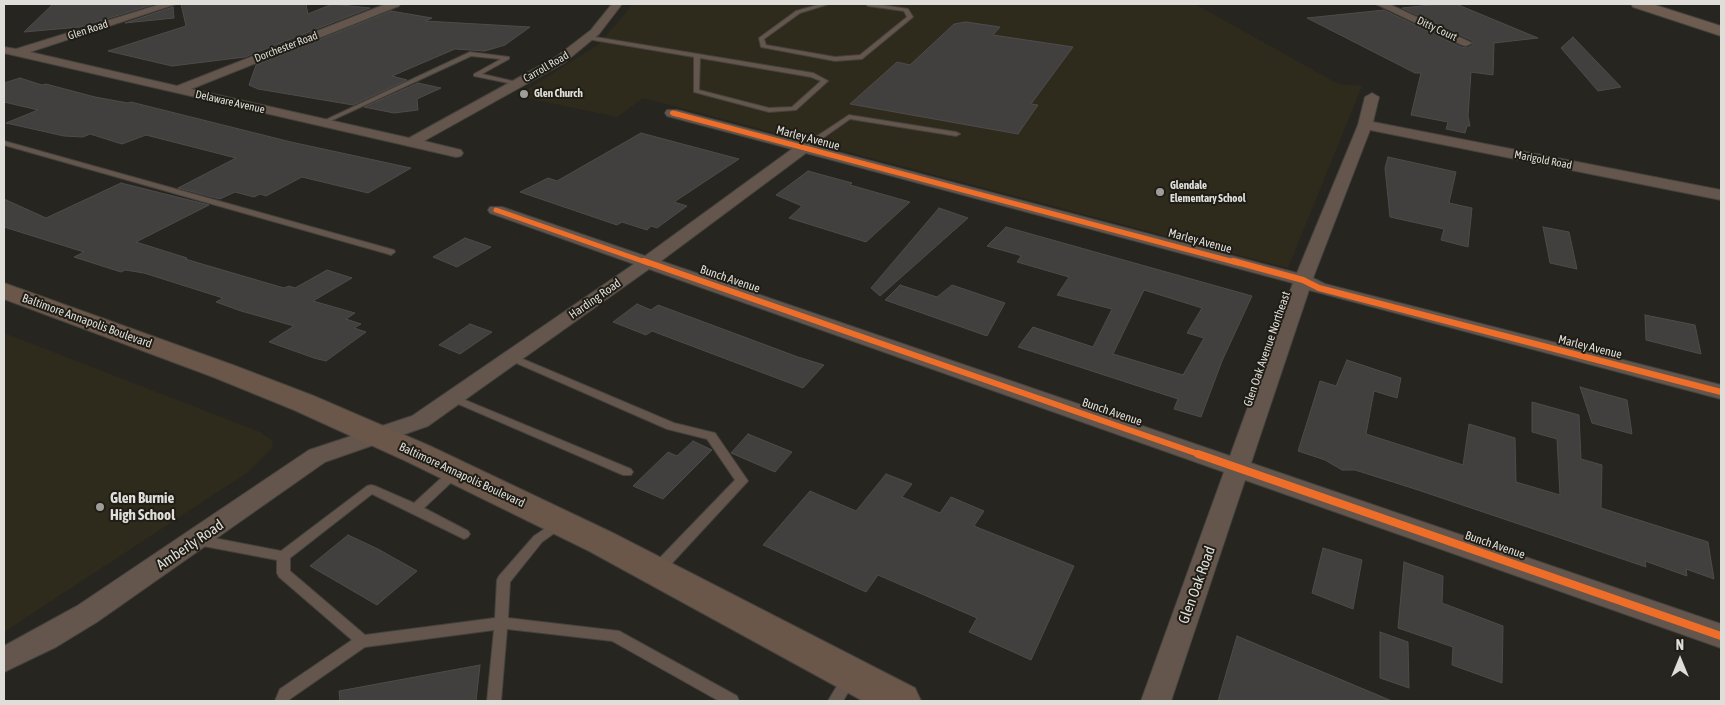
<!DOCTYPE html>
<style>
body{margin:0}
#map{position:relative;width:1725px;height:705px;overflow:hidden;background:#262520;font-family:"Asap Condensed",sans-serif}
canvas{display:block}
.frame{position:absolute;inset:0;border:5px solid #dfded9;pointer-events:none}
.north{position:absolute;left:1655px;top:635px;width:50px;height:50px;-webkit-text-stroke:4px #1f1d15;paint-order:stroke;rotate:0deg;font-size:14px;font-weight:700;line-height:20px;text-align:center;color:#dfded9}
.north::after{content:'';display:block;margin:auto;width:18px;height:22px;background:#dfded9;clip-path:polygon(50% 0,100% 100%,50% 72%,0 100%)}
</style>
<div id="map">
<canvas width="1725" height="705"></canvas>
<div class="frame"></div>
<div class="north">N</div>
</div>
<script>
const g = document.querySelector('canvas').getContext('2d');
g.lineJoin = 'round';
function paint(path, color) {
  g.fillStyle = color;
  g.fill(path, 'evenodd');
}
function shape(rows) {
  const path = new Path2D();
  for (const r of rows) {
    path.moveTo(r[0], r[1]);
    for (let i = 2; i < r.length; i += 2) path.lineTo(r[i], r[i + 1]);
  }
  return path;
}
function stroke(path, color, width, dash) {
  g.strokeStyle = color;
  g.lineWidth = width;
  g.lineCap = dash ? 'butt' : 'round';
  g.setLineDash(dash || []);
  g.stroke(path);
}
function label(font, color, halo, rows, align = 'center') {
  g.font = font + ' "Asap Condensed",sans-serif';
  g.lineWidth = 4;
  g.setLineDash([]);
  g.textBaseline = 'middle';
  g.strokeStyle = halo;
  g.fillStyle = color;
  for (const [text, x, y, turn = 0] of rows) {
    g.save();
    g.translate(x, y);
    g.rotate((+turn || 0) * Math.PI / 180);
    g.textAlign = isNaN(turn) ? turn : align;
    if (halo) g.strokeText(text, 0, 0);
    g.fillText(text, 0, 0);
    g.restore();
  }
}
paint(shape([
 [633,4,1195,4,1338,84,1362,86,1288,268,643,98,617,117,517,96,599,44],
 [4,333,260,432,273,441,272,448,248,472,4,632]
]), '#2e2b1d');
const building = shape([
 [53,4,155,4,80,27,24,32,53,4],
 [181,4,306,4,308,14,332,4,370,8,245,57,172,66,108,51,186,26,181,4],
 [1440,4,1456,4,1538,38,1494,43,1493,75,1471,72,1468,116,1470,126,1467,126,1465,133,1446,129,1448,122,1411,115,1421,73,1415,73,1307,18,1384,10,1461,47,1467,48,1473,45,1473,41,1402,8,1440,4],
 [173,7,174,18,125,23,173,7],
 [391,11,432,18,425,21,530,27,505,45,485,51,455,49,392,76,407,80,353,105,258,89,249,85,256,65,391,11],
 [966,22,1000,27,993,35,1073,47,1031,104,1038,105,1018,134,850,104,897,62,910,65,954,24,966,22],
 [1573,37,1621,87,1598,91,1561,48,1573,37],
 [20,78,42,85,46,84,95,97,128,103,131,102,291,142,411,168,368,193,302,177,266,196,260,194,254,197,235,192,220,199,178,188,236,158,146,135,122,144,90,134,83,137,64,136,6,123,38,110,4,102,4,83,20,78],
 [418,83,441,88,417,99,418,110,394,113,364,107,418,83],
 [641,133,739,159,674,202,687,206,657,228,651,226,647,230,622,222,617,225,520,192,548,178,557,181,641,133],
 [1388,157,1456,172,1449,203,1472,208,1468,247,1441,240,1444,229,1390,217,1385,168,1388,157],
 [808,171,852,183,850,185,910,202,866,242,789,218,802,206,776,195,808,171],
 [121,183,209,205,136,242,187,258,185,259,284,288,289,286,295,288,327,270,352,278,313,301,355,313,346,319,361,324,354,328,366,332,326,361,314,358,269,342,294,326,241,311,216,302,223,298,144,273,125,270,121,272,74,257,84,252,4,227,4,199,46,218,121,183],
 [939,208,968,218,880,296,871,288,939,208],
 [1006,227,1252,296,1222,361,1201,417,1174,409,1178,399,1018,347,1033,327,1093,347,1112,309,1057,295,1069,277,1017,262,1021,256,1019,255,987,246,1006,227],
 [1144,290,1202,308,1187,333,1204,338,1183,375,1113,354,1144,290],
 [1543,227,1569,232,1577,269,1550,263,1543,227],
 [465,238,491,247,457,267,433,257,465,238],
 [900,285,937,297,952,285,1005,303,987,336,885,300,900,285],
 [637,304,651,310,658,305,798,357,824,365,803,388,652,331,646,335,613,322,637,304],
 [1645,315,1695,325,1701,354,1646,340,1645,315],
 [470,324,492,332,460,354,439,345,470,324],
 [1347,360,1401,378,1397,398,1374,391,1366,434,1463,465,1469,424,1515,438,1516,482,1560,495,1557,439,1532,432,1532,402,1579,415,1581,459,1602,465,1601,508,1708,542,1714,579,1686,569,1687,576,1645,561,1646,567,1415,489,1355,470,1342,470,1325,460,1298,451,1320,381,1336,386,1347,360],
 [1580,387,1627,400,1632,434,1592,423,1580,387],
 [748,434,792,452,775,472,731,453,748,434],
 [693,441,712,450,663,499,633,486,668,452,677,456,693,441],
 [886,474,912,484,902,497,940,513,951,497,984,511,974,526,1074,566,1031,660,969,632,977,618,878,575,866,592,763,545,810,491,856,511,886,474],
 [348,535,378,549,417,571,377,605,310,566,348,535],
 [1323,548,1362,560,1353,609,1312,593,1323,548],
 [1404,562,1443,576,1442,603,1503,626,1502,683,1452,665,1453,647,1398,628,1404,562],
 [1380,632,1408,642,1409,688,1380,678,1380,632],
 [1237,636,1392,701,1218,701,1237,636],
 [480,665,476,701,340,701,339,691,480,665]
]);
paint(building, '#42403e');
stroke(building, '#4e4b4a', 1);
const service = shape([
 [821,4,829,4,800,13,764,39,766,45,835,57,860,55,907,17,904,11,868,6,866,4,876,4,908,9,913,17,862,59,835,61,761,47,759,38,796,11,821,4],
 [589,36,813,73,828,81,796,110,769,112,694,92,694,57,587,39,587,37,589,36],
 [700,58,811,77,821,81,792,107,769,108,699,90,700,58],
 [470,52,509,57,509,59,482,74,521,83,518,85,474,76,474,74,501,59,471,56,324,124,319,123,470,52],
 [849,115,956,132,960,134,956,136,850,119,806,150,799,148,849,115],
 [4,141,394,250,395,252,391,255,388,254,4,145,4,141],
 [511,354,674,423,715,433,748,481,662,574,657,575,652,574,651,570,652,566,735,480,707,439,667,429,507,359,506,357,511,354],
 [453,395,631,469,633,472,631,475,623,475,449,400,448,398,453,395],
 [455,468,459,469,461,472,459,475,424,508,468,531,470,534,468,537,464,539,460,537,372,494,290,558,290,571,365,635,495,618,497,580,499,576,534,536,559,519,563,521,565,524,563,527,542,542,510,582,508,618,619,631,737,696,739,701,719,701,612,641,507,629,501,701,487,701,494,630,365,647,290,699,289,701,275,701,280,689,352,640,279,577,277,573,277,560,198,545,194,543,192,540,194,537,198,535,281,551,367,486,371,485,375,486,414,503,451,469,455,468],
 [849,673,854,674,856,679,843,701,828,701,844,674,849,673]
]);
const minor = shape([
 [161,4,176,4,30,52,177,86,386,4,400,4,399,6,191,89,409,138,556,57,591,30,612,4,622,4,599,34,564,63,424,141,461,150,463,153,461,156,456,157,4,53,4,47,16,49,161,4],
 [1376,4,1389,4,1472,43,1466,46,1462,45,1376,4],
 [1372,93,1379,97,1373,122,1721,190,1721,200,1370,130,1313,278,1325,284,1721,385,1721,399,1309,290,1251,463,1721,624,1721,648,1245,480,1171,701,1141,701,1224,472,649,269,428,426,325,462,97,622,56,647,4,672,4,646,77,606,309,450,412,416,634,264,490,213,488,210,490,207,502,207,645,256,792,149,667,116,665,113,667,110,677,110,1297,273,1358,125,1365,97,1372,93],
 [806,153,1293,283,1230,456,661,261,806,153]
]);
const secondary = shape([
 [4,283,233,365,314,396,430,446,613,533,915,688,921,701,863,701,589,551,408,462,294,410,213,377,4,299,4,283]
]);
const motorway = shape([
 [1631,4,1652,4,1721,26,1721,36,1633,7,1631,4]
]);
stroke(service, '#43423e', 2);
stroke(minor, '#43423e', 2);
stroke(secondary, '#43423e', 2);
stroke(motorway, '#43423e', 2);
paint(service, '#64564c');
paint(minor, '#64564c');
paint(secondary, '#6a574a');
paint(motorway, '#6e5c50');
stroke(shape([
 [672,113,678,115]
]), '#ee6e29', 4);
stroke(shape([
 [673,113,1238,263],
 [496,210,648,263]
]), '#ee6e29', 5);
stroke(shape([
 [644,261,1201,455],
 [1233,261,1303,280,1319,288,1721,392]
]), '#ee6e29', 6);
stroke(shape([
 [1198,454,1721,636]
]), '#ee6e29', 8);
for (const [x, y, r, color] of [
 [524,94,5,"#9e9d98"],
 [1160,192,5,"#9e9d98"],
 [100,507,5,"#9e9d98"]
]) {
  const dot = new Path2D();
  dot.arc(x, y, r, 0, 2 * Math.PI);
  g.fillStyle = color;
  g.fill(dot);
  stroke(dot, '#1f1d15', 2);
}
label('11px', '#dfded9', '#1f1d15', [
 ["Ditty Court",1437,29,25],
 ["Glen Road",88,30,-18],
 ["Dorchester Road",286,47,-21],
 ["Carroll Road",546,67,-30],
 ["Delaware Avenue",230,102,13],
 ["Marigold Road",1543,160,11]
]);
label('bold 11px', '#dfded9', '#1f1d15', [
 ["Glen Church",534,94],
 ["Glendale",1170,186],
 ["Elementary School",1170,199]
], 'left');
label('12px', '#dfded9', '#1f1d15', [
 ["Marley Avenue",808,138,15],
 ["Marley Avenue",1200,241,15],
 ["Bunch Avenue",730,279,19],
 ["Harding Road",595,299,-35],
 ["Baltimore Annapolis Boulevard",87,321,20],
 ["Marley Avenue",1590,347,14],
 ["Glen Oak Avenue Northeast",1267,349,-71],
 ["Bunch Avenue",1112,412,19],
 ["Baltimore Annapolis Boulevard",462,475,25],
 ["Bunch Avenue",1495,545,19]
]);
label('bold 15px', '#dfded9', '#1f1d15', [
 ["Glen Burnie",110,498],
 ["High School",110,515]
], 'left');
label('15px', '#dfded9', '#1f1d15', [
 ["Amberly Road",190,545,-34],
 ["Glen Oak Road",1197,585,-70]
]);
</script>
